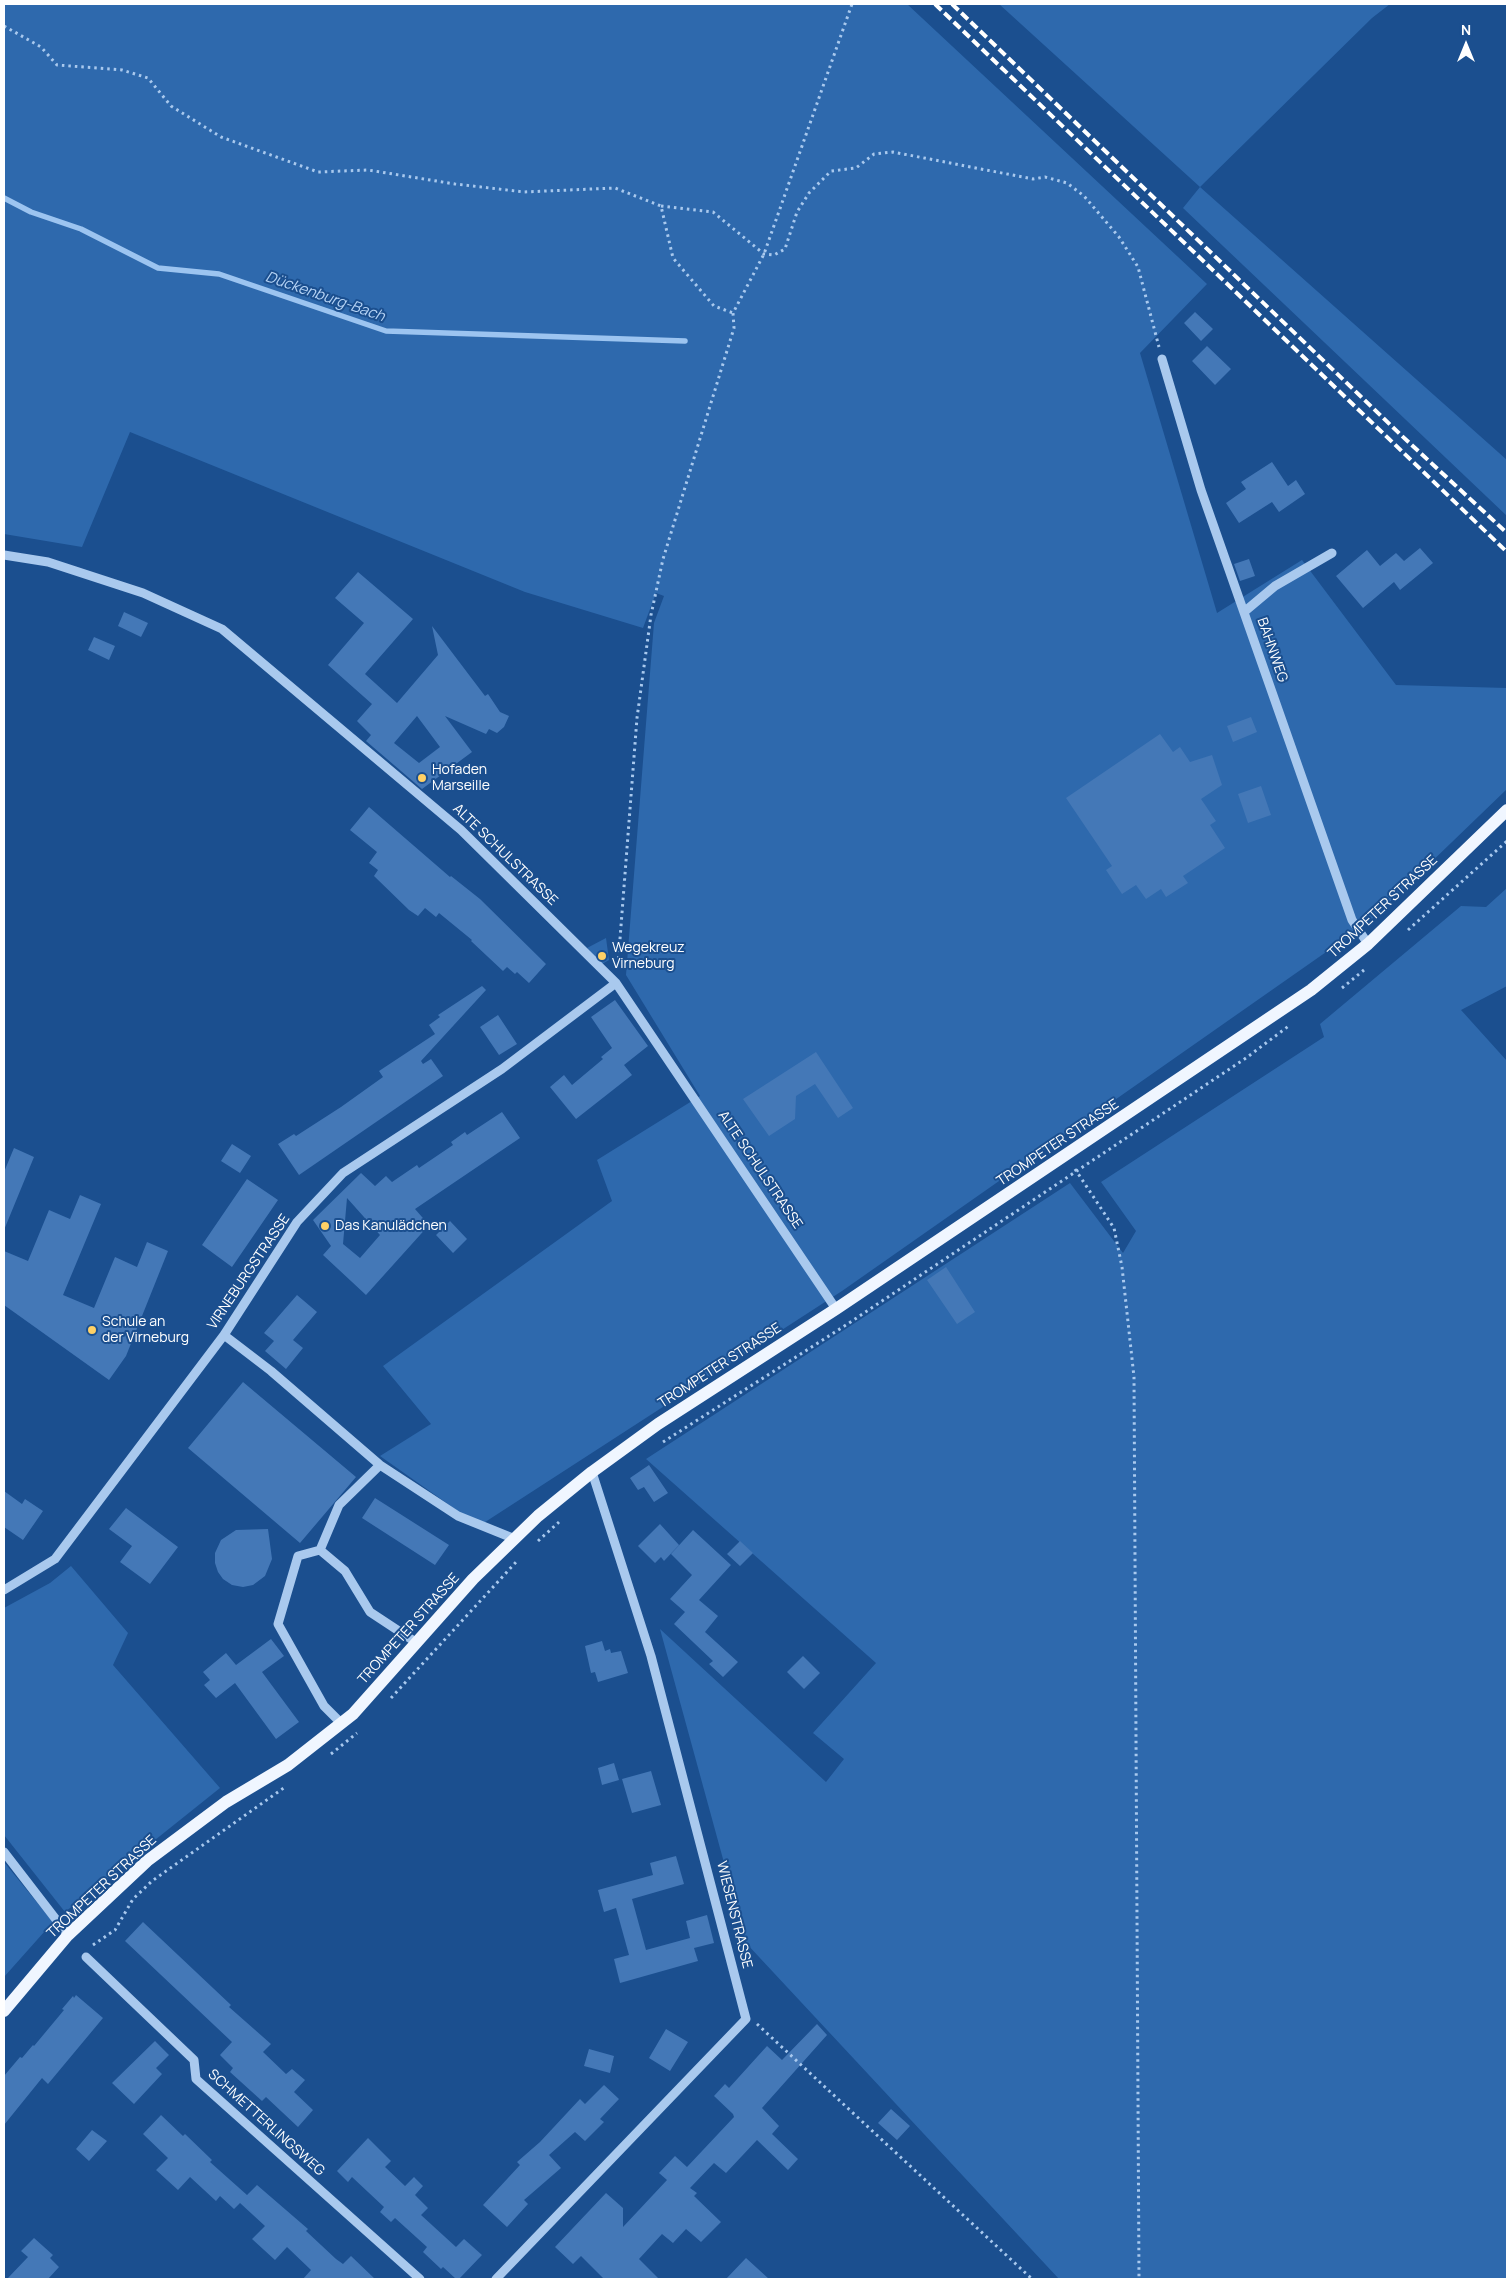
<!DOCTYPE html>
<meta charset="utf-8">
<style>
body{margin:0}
#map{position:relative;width:1511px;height:2283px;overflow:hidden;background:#1b4f8f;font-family:Manrope,sans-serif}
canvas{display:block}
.frame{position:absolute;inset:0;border:5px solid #fff;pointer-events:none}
.north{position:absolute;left:1441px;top:20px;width:50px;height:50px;-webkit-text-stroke:4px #1b4f8f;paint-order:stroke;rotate:0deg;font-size:14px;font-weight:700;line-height:20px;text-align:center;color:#fff}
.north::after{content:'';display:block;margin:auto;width:18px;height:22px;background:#fff;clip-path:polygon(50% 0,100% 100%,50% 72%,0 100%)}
</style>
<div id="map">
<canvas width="1511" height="2283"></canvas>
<div class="frame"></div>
<div class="north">N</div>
</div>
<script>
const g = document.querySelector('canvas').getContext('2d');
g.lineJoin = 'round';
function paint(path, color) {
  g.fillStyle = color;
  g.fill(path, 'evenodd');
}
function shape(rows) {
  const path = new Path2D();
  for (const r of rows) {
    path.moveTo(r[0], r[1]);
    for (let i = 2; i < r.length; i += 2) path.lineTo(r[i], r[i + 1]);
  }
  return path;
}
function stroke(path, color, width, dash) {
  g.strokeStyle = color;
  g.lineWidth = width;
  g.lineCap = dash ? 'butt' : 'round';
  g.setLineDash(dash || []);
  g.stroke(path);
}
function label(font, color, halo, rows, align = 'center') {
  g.font = font + ' Manrope,sans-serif';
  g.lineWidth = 4;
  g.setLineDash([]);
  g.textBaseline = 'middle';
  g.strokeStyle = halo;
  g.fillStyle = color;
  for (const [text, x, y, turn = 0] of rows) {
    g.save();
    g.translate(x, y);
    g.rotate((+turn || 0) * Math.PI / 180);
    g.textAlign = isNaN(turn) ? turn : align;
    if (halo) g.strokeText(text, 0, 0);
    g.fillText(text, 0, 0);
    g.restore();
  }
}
paint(shape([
 [4,4,907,4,1207,284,1140,353,1217,613,1302,560,1396,685,1507,688,1507,789,1369,922,842,1291,479,1526,380,1456,431,1424,383,1366,612,1201,597,1160,700,1096,626,975,654,623,664,596,656,593,643,628,525,592,130,432,82,547,4,534],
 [999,4,1390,4,1372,18,1200,187,1507,460,1507,516,1183,208,1200,187],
 [1507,888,1507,986,1461,1010,1507,1061,1507,2279,1059,2279,746,1943,660,1629,826,1782,844,1759,813,1733,876,1663,646,1459,1070,1183,1123,1253,1136,1231,1101,1182,1324,1037,1320,1024,1461,906,1486,907],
 [606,938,609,960,602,964,587,948],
 [71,1566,128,1633,113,1665,220,1788,65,1912,4,1835,4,1608,50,1583],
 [4,1862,53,1922,4,1977]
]), '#2e69ad');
stroke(shape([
 [4,198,31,212,81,229,158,268,219,274,386,331,685,341]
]), '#9cc4f0', 5.5);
paint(shape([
 [1195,312,1213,329,1201,341,1184,323],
 [1207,346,1231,369,1215,385,1192,361],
 [1272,462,1288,486,1296,480,1305,494,1279,512,1272,502,1239,523,1226,503,1246,489,1241,482],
 [1420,548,1433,563,1400,590,1394,582,1363,608,1336,576,1367,550,1380,566,1396,553,1404,561],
 [1249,559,1255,576,1240,581,1234,564],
 [358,572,413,619,365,674,397,703,438,655,432,626,485,696,488,694,500,712,509,716,504,727,497,733,489,729,486,734,445,716,472,752,422,789,366,741,371,735,357,721,372,704,328,665,364,623,335,598],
 [417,716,440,747,419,763,394,743],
 [124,612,148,623,141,637,118,626],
 [94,637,115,646,109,660,88,650],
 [1251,717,1257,732,1233,742,1227,726],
 [1160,734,1173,752,1180,747,1190,762,1212,755,1222,785,1201,799,1216,821,1210,825,1225,848,1183,876,1188,883,1166,897,1161,889,1146,899,1136,885,1122,894,1106,870,1112,866,1066,798],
 [1261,786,1271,815,1248,823,1238,794],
 [369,807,450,877,451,876,480,899,546,964,529,983,517,972,515,974,507,967,503,971,471,941,472,940,439,913,436,917,425,908,418,916,409,910,374,876,378,870,369,863,377,852,350,830],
 [482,986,486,990,421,1061,423,1064,431,1059,443,1076,299,1175,278,1144,294,1134,296,1136,341,1107,383,1077,379,1071,435,1034,429,1025,440,1017,438,1015],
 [615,1000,648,1046,624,1065,632,1075,576,1119,550,1087,564,1075,572,1085,603,1059,601,1057,612,1048,591,1017],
 [498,1015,517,1044,499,1055,480,1027],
 [816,1052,853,1108,838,1118,815,1084,796,1096,795,1119,769,1136,743,1099],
 [502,1112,520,1138,415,1209,429,1225,366,1295,323,1255,331,1246,313,1220,361,1173,375,1186,386,1176,392,1182,417,1165,419,1168,453,1145,451,1142,465,1132,467,1135],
 [347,1198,380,1235,360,1258,343,1244],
 [232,1144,251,1156,240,1173,221,1161],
 [14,1148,34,1157,4,1230,4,1172],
 [247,1179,278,1200,232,1267,202,1245],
 [80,1195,101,1204,63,1295,94,1308,115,1257,137,1267,147,1242,168,1251,126,1356,109,1380,4,1305,4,1251,28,1261,49,1210,70,1219],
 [450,1221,467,1239,453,1253,436,1235],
 [946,1267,975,1312,957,1324,927,1280],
 [297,1295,317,1312,293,1340,303,1348,286,1369,265,1351,274,1341,264,1333],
 [243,1382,356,1477,300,1543,188,1448],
 [649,1465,668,1493,654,1502,644,1487,638,1490,630,1478],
 [4,1491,22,1504,25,1499,43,1511,23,1540,4,1527],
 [375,1498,449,1545,435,1565,362,1518],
 [126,1508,178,1547,150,1584,120,1562,132,1546,109,1529],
 [660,1524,679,1545,664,1561,661,1557,655,1563,638,1546],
 [268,1529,272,1559,265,1576,253,1585,243,1587,232,1585,223,1579,218,1572,215,1563,215,1553,221,1540,236,1530],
 [693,1530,731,1565,699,1600,718,1616,705,1632,738,1662,723,1677,709,1664,713,1661,674,1624,685,1612,670,1599,692,1575,671,1554],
 [740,1541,753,1553,740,1566,727,1554],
 [271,1639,284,1656,262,1672,299,1722,276,1739,235,1683,216,1698,204,1685,210,1680,203,1672,226,1653,236,1665],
 [602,1641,605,1651,610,1649,611,1653,621,1651,628,1673,598,1682,595,1672,591,1673,585,1646],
 [803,1656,820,1673,804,1689,787,1672],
 [614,1763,619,1780,602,1785,598,1768],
 [651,1771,661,1805,632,1813,622,1779],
 [676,1856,684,1884,632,1899,646,1950,690,1938,686,1921,707,1915,714,1943,694,1948,698,1961,620,1983,614,1959,629,1955,616,1908,604,1912,598,1890,653,1875,650,1863],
 [143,1922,231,2005,229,2007,271,2044,263,2052,286,2074,292,2069,305,2080,294,2092,313,2110,298,2127,266,2097,262,2101,230,2072,233,2068,220,2055,232,2042,125,1941],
 [76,1995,103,2018,48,2084,42,2078,4,2125,4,2076,20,2057,22,2058,33,2045,34,2046,64,2010,62,2009,73,1996,74,1998],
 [817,2024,827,2035,762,2108,779,2126,772,2134,798,2159,788,2170,757,2140,726,2173,714,2163,690,2188,697,2193,694,2196,721,2222,701,2242,686,2229,673,2243,662,2234,639,2259,659,2279,604,2279,581,2256,573,2264,555,2247,606,2193,623,2208,623,2227,667,2180,659,2173,675,2156,687,2167,734,2117,733,2114,714,2096,725,2084,729,2088,767,2046,782,2060],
 [666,2029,688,2042,670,2071,649,2058],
 [155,2041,169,2055,156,2068,162,2074,134,2104,112,2083],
 [589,2049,614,2056,610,2073,584,2066],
 [604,2085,619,2099,600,2119,604,2122,585,2141,575,2132,549,2155,561,2168,524,2200,528,2204,507,2227,483,2205,520,2165,517,2162,540,2142,580,2099,585,2104],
 [891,2109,910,2126,897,2140,878,2123],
 [161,2115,183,2136,185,2134,212,2160,210,2162,247,2195,257,2185,308,2229,306,2231,336,2259,343,2264,351,2256,375,2279,303,2279,311,2270,287,2247,275,2260,252,2239,265,2226,240,2203,234,2209,220,2196,216,2201,190,2177,178,2190,156,2170,168,2158,143,2134],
 [92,2130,107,2141,89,2161,76,2149],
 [368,2138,391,2161,385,2167,405,2186,414,2177,423,2186,415,2195,428,2208,421,2215,456,2247,464,2239,482,2255,459,2279,456,2279,443,2267,441,2269,423,2252,427,2247,395,2218,391,2222,380,2212,384,2207,352,2177,348,2182,337,2171],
 [34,2238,53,2255,50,2258,59,2267,48,2279,7,2279,28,2257,21,2251],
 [746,2258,769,2279,726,2279]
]), '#4478b7');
stroke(shape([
 [4,26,41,47,57,65,122,70,148,78,171,106,221,137,318,172,368,170,455,184,524,192,615,188,661,206,673,258,714,306,733,313],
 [661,206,713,212,764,254,774,255,785,249,797,212,809,193,831,171,856,168,874,154,893,152,1033,179,1045,177,1067,183,1084,196,1119,237,1138,267,1159,347],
 [1408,930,1507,841],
 [618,965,637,718,651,615,663,559,734,328,733,313,764,254,852,4],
 [1342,988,1364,970],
 [1075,1169,1114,1228,1122,1267,1134,1377,1139,2279],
 [663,1442,846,1325,1246,1058,1290,1025],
 [538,1541,559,1522],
 [391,1698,517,1561],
 [331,1754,357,1733],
 [93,1945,115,1930,133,1899,152,1881,285,1787],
 [757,2024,1032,2279]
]), '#a9c9ee', 3, [2.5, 4]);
stroke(shape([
 [1162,359,1201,490,1352,920,1368,944],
 [4,555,48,562,143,593,222,629,461,830,616,983,836,1309],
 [1244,612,1275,586,1332,553],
 [224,1335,271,1371,380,1465,458,1516,515,1539],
 [320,1550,339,1505,380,1465],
 [4,1590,55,1559,224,1335,297,1222,343,1173,502,1069,616,983],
 [341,1723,324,1706,278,1624,298,1556,320,1550,345,1571,370,1612,417,1643],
 [4,1852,68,1935],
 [86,1957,194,2060,196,2079,420,2279],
 [496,2279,746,2019,651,1656,592,1472]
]), '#a9c9ee', 9);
stroke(shape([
 [4,2011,68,1935,147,1861,226,1802,288,1765,353,1714,473,1579,538,1516,592,1472,658,1424,836,1309,1311,990,1368,944,1507,810]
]), '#f0f6ff', 12);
stroke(shape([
 [935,4,1507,552],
 [952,4,1402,436,1507,533]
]), '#fff', 4, [9, 4]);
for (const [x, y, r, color] of [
 [422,778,5,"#ffd166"],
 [602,956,5,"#ffd166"],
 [325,1226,5,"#ffd166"],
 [92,1330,5,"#ffd166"]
]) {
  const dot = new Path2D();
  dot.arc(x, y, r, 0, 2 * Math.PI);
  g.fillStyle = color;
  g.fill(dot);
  stroke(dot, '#1b4f8f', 2);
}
label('14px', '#fff', '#1b4f8f', [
 ["BAHNWEG",1272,650,71],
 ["ALTE SCHULSTRASSE",505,855,44],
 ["TROMPETER STRASSE",1383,907,-43],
 ["TROMPETER STRASSE",1058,1143,-34],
 ["ALTE SCHULSTRASSE",760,1170,56],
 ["VIRNEBURGSTRASSE",249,1272,-56],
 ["TROMPETER STRASSE",720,1366,-33],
 ["TROMPETER STRASSE",409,1629,-48],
 ["TROMPETER STRASSE",102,1887,-43],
 ["WIESENSTRASSE",734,1915,76],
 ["SCHMETTERLINGSWEG",266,2123,42]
]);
label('14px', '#fff', '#1b4f8f', [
 ["Hofaden",432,770],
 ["Marseille",432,786],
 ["Wegekreuz",612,948],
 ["Virneburg",612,964],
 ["Das Kanulädchen",335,1226],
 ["Schule an",102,1322],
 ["der Virneburg",102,1338]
], 'left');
label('italic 15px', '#b5d3f5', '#1b4f8f', [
 ["Dückenburg-Bach",325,297,19]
]);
</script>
